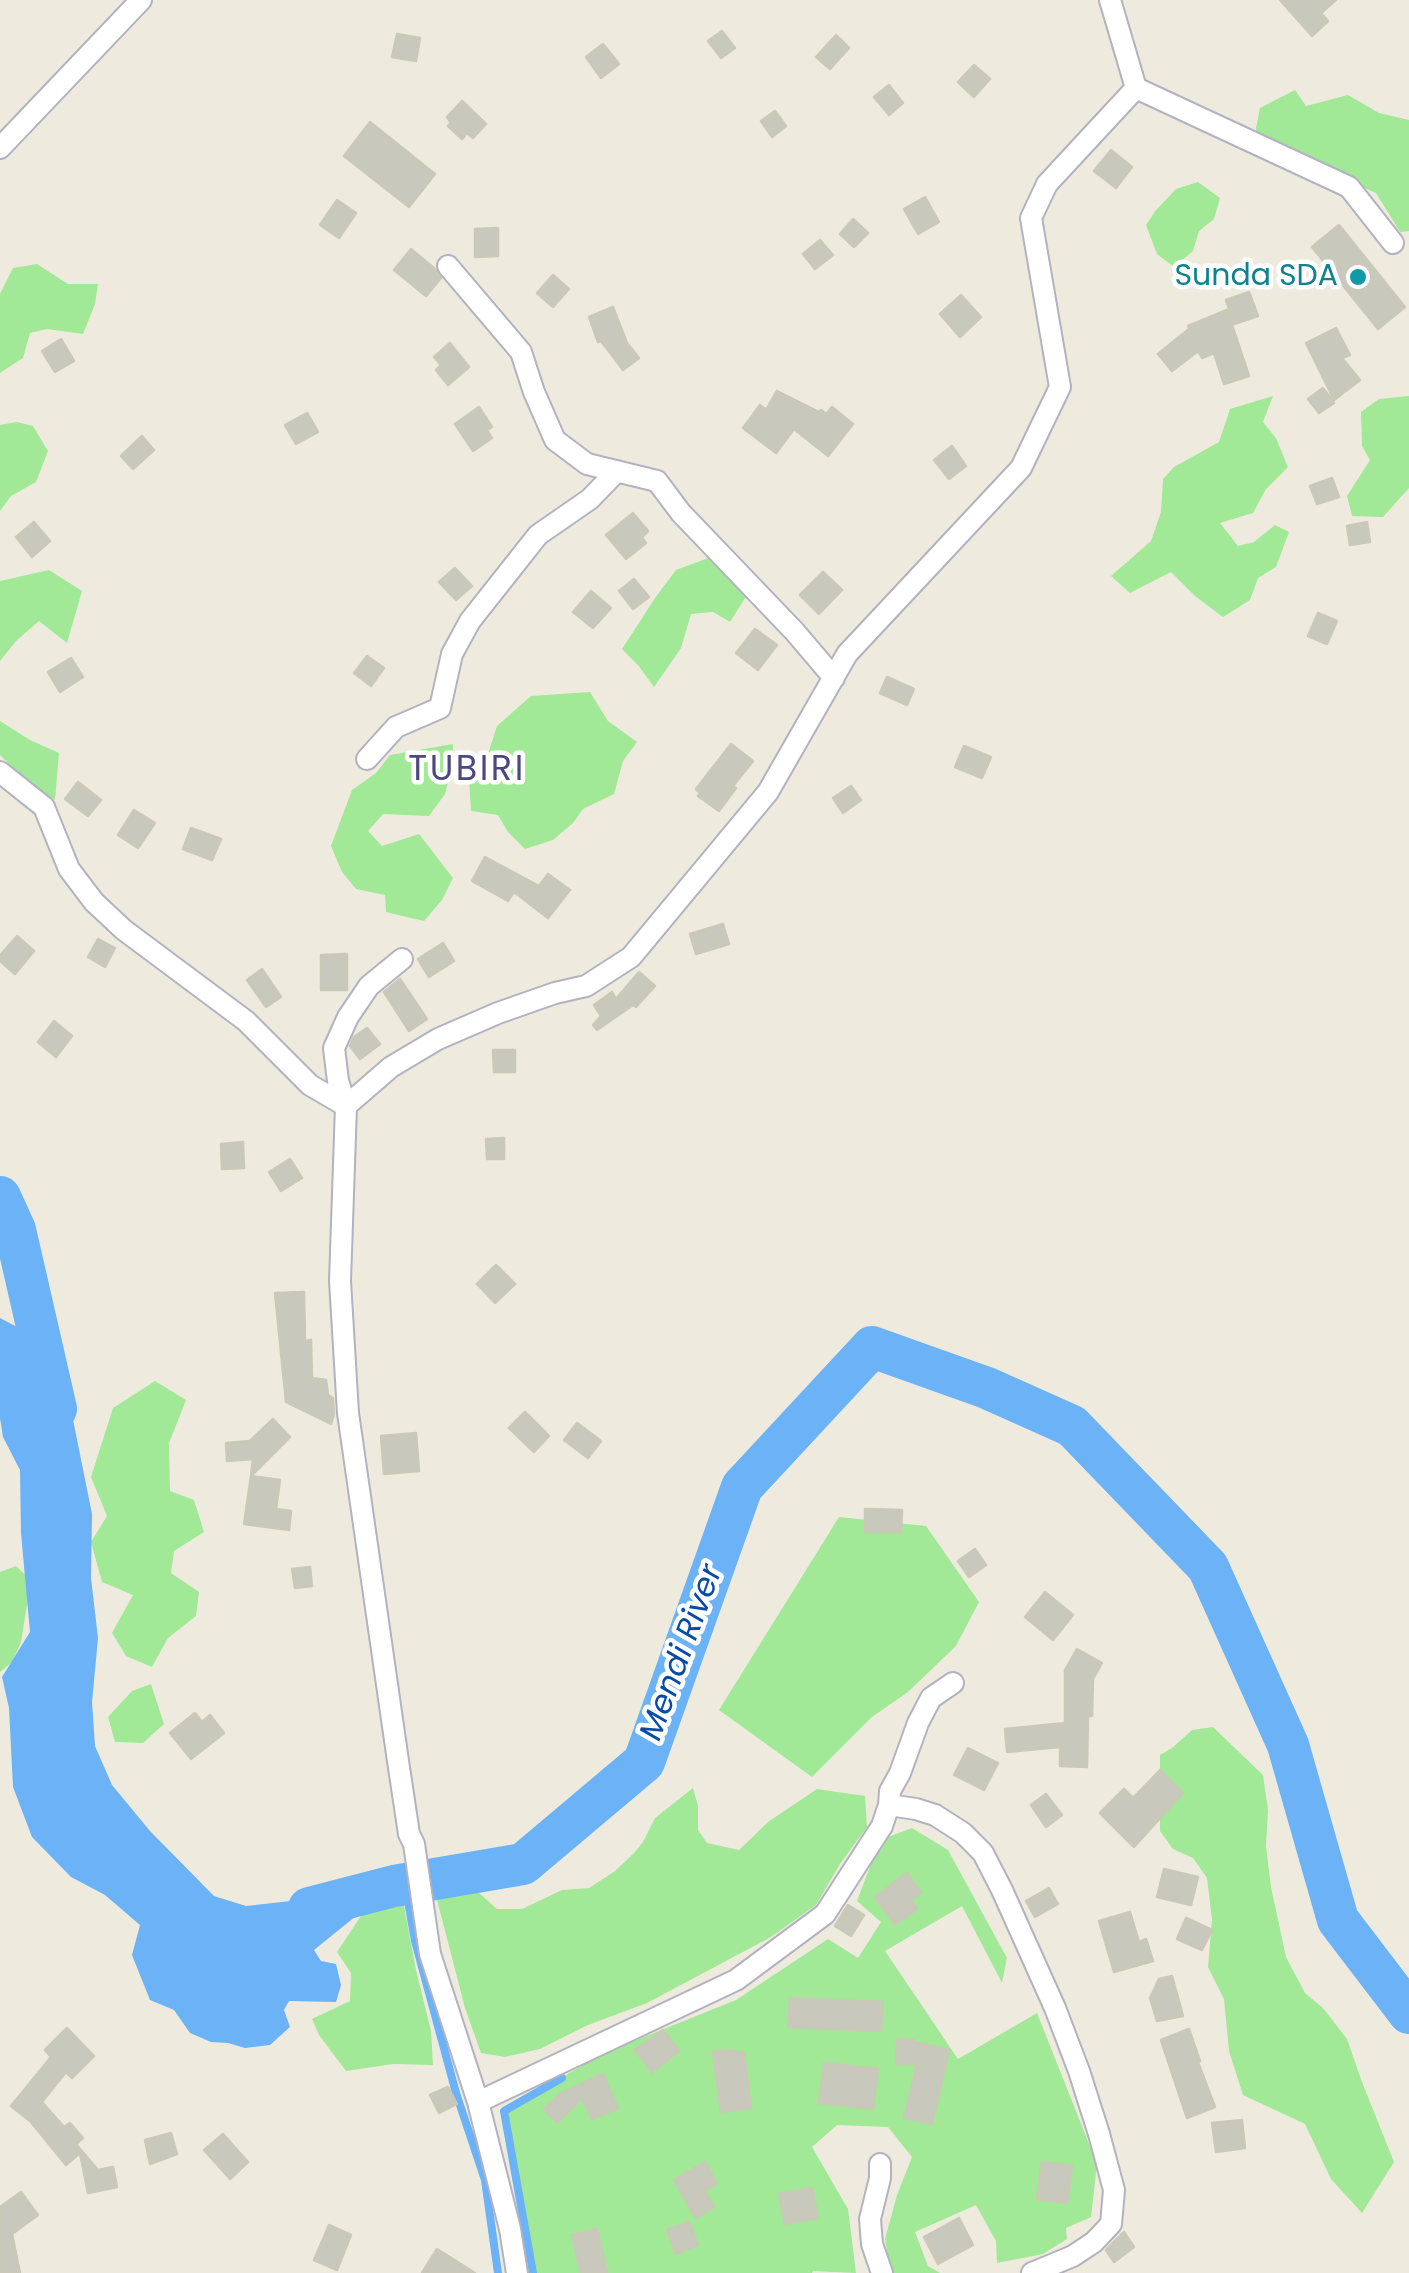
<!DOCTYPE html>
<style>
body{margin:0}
canvas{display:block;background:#eeebde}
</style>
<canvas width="1409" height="2273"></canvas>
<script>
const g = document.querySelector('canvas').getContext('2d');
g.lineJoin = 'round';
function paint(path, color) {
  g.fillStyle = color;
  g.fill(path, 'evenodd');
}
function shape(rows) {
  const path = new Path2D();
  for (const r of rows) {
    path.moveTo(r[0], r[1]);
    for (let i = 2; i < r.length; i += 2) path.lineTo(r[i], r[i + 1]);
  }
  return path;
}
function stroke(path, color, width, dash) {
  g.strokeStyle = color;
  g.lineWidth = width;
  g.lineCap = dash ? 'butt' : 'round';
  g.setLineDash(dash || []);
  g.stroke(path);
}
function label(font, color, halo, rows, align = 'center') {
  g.font = font + ' Poppins,sans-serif';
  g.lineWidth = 9;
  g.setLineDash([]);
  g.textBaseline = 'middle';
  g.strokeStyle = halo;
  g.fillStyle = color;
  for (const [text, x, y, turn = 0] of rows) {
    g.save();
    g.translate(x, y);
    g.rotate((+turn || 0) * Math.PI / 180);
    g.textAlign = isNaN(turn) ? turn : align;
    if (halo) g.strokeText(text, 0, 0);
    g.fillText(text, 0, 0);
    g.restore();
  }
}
paint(shape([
 [1295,90,1306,106,1348,95,1379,113,1409,120,1409,231,1400,232,1376,193,1297,158,1255,133,1260,108],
 [1198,182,1220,198,1214,219,1199,231,1193,251,1174,267,1157,254,1146,225,1156,210,1176,189],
 [37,264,68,284,98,284,95,304,83,334,47,329,30,333,23,358,0,373,0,294,13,268],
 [1273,396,1263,422,1276,438,1288,467,1266,489,1253,513,1220,523,1238,546,1254,542,1275,525,1289,532,1276,567,1258,578,1250,600,1223,617,1195,596,1171,572,1130,593,1111,576,1151,541,1161,512,1163,479,1174,467,1219,442,1230,409],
 [1409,396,1409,488,1383,517,1352,516,1347,496,1370,460,1362,446,1361,412,1379,399],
 [17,422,33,426,48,451,36,482,11,496,0,511,0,425],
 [711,557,747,595,730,622,713,612,691,614,681,648,654,687,638,665,622,649,655,598,676,570],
 [49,570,82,591,67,643,39,621,16,641,0,661,0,581],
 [590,692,608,721,637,742,623,761,614,794,583,809,573,823,553,840,525,849,508,832,498,815,471,811,468,760,486,760,497,726,531,696],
 [0,721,30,740,59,753,55,800,26,780,0,755],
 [453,744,452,768,445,794,429,816,383,814,368,831,382,846,419,834,453,878,442,900,424,921,386,912,385,895,356,889,342,872,331,846,352,790,376,773,390,755],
 [155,1381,186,1400,169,1443,170,1491,194,1500,204,1532,174,1551,171,1573,199,1592,196,1616,168,1638,152,1667,126,1656,112,1633,133,1595,102,1582,91,1542,107,1516,91,1477,113,1408],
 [839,1517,926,1526,979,1602,956,1646,908,1692,872,1717,812,1777,719,1710],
 [16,1566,31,1580,21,1642,12,1662,0,1672,0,1572],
 [151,1684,164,1724,143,1743,115,1742,108,1717,132,1691],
 [1213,1727,1263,1775,1268,1810,1266,1846,1271,1887,1286,1957,1305,1993,1323,2008,1347,2039,1362,2082,1394,2162,1362,2213,1331,2179,1305,2124,1243,2095,1229,2051,1224,1999,1208,1967,1212,1919,1207,1878,1193,1858,1173,1849,1160,1831,1160,1755,1172,1748,1192,1730],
 [693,1788,698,1806,698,1830,707,1843,739,1850,768,1822,817,1789,865,1796,867,1827,840,1864,816,1905,771,1937,647,2003,588,2025,540,2049,505,2057,481,2053,465,2008,435,1892,445,1871,469,1884,497,1909,522,1909,562,1890,589,1888,615,1871,634,1853,643,1842,655,1818],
 [912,1828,948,1850,1007,1958,1002,1983,962,1906,885,1951,958,2059,1037,2013,1097,2164,1091,2217,1066,2228,1067,2239,1043,2254,997,2263,996,2241,976,2205,915,2232,928,2266,940,2273,891,2273,885,2239,897,2195,912,2157,888,2127,837,2125,812,2147,848,2209,856,2273,813,2271,812,2273,533,2273,504,2111,604,2053,736,2000,828,1939,858,1958,881,1922,857,1901,880,1840],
 [401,1891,416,1970,431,2031,433,2065,393,2064,346,2071,319,2035,312,2019,350,2001,351,1973,337,1952,371,1901]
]), '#a1e897');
paint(shape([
 [0,1318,21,1329,65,1380,92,1514,91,1578,98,1638,92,1702,95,1746,112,1785,150,1831,214,1896,246,1906,309,1899,373,1874,356,1916,314,1950,321,1961,336,1964,341,1985,336,2002,289,2001,284,2010,290,2027,270,2045,245,2048,228,2043,211,2042,190,2033,174,2010,150,2000,132,1955,140,1925,105,1895,71,1877,32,1837,13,1787,9,1708,2,1677,30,1632,21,1533,20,1470,3,1437,0,1418]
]), '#6bb2f6');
stroke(shape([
 [405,1884,415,1941,456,2093,485,2180,498,2273],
 [533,2273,504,2111,562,2078]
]), '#6bb2f6', 8);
stroke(shape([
 [0,1197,15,1230,56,1409],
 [309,1908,394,1886,523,1864,644,1762,742,1487,872,1347,987,1388,1072,1426,1208,1567,1288,1745,1338,1920,1409,2013]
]), '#6bb2f6', 42);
const building = shape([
 [1280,0,1336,0,1321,13,1328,21,1312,36,1280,0],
 [722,31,735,48,721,58,708,41,722,31],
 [397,34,420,38,416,61,392,57,397,34],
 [836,35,849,48,830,69,816,57,836,35],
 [603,44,619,64,601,78,586,57,603,44],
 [974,65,990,79,974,97,958,82,974,65],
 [889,85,903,103,889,115,874,97,889,85],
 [462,101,486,124,473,138,467,133,462,139,448,126,451,123,447,117,462,101],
 [775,111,786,126,772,137,761,121,775,111],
 [370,122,435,174,409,207,344,156,370,122],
 [1111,150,1132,167,1116,188,1094,171,1111,150],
 [925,197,939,222,918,234,904,209,925,197],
 [337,200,356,213,339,238,320,225,337,200],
 [853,219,868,233,854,247,840,234,853,219],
 [1339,225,1405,307,1378,329,1312,247,1339,225],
 [498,228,498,256,475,257,475,229,498,228],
 [820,240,833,255,815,269,803,254,820,240],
 [411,249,434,268,441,278,426,296,394,270,411,249],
 [553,275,569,289,553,307,537,293,553,275],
 [1249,292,1258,316,1234,324,1226,300,1249,292],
 [961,295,981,317,960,337,940,314,961,295],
 [613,307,627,343,639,358,623,370,601,341,598,342,589,317,613,307],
 [1227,310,1249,376,1224,384,1214,353,1202,358,1198,351,1172,371,1158,354,1189,329,1188,326,1227,310],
 [1336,328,1350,355,1342,358,1360,380,1334,400,1306,343,1336,328],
 [61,339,74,361,55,372,42,351,61,339],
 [450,343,469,367,448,385,436,370,441,365,434,357,450,343],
 [1323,388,1334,403,1319,413,1308,399,1323,388],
 [777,391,819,412,821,410,826,414,832,407,853,424,828,456,794,429,776,453,743,428,760,405,766,410,777,391],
 [479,407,492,427,487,430,492,438,473,451,455,424,479,407],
 [307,413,318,432,296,444,285,425,307,413],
 [142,436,154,450,133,469,121,456,142,436],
 [952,446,966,466,949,479,934,460,952,446],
 [1332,478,1339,497,1317,504,1310,486,1332,478],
 [633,513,648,531,642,537,646,543,626,559,606,535,633,513],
 [34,522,50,541,32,557,16,537,34,522],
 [1367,522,1370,542,1350,545,1347,526,1367,522],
 [455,568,472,586,456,600,439,582,455,568],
 [823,572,842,590,819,614,800,595,823,572],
 [634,579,649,597,633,609,619,591,634,579],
 [591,591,611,608,593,628,573,612,591,591],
 [1318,613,1337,621,1327,644,1308,636,1318,613],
 [755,629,777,645,758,670,736,653,755,629],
 [367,656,384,668,371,686,354,673,367,656],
 [71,658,83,677,60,692,48,672,71,658],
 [887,677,914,689,907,705,880,693,887,677],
 [731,744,753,761,733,786,736,788,719,811,698,796,700,793,696,789,731,744],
 [964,746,991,757,982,778,955,767,964,746],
 [78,782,101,800,88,816,65,799,78,782],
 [851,786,861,800,843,813,833,798,851,786],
 [134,810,155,823,138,848,118,835,134,810],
 [191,828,221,839,212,860,183,849,191,828],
 [485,857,539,886,548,874,570,890,548,918,514,892,508,901,472,881,485,857],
 [723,924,729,944,696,954,690,934,723,924],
 [17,936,34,951,15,974,0,961,0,956,17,936],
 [98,939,115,948,105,967,88,957,98,939],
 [443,943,454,961,429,977,418,959,443,943],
 [347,954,347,990,321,990,321,955,347,954],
 [262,969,281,997,266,1007,247,980,262,969],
 [639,972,655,986,636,1007,633,1005,597,1030,593,1025,601,1016,594,1005,612,992,616,999,639,972],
 [400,979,427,1019,409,1031,384,992,400,979],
 [54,1021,72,1036,56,1057,38,1042,54,1021],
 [367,1028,380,1044,360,1059,350,1046,354,1037,367,1028],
 [493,1050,515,1050,515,1072,494,1072,493,1050],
 [504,1138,504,1159,487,1159,486,1139,504,1138],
 [243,1142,244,1168,222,1169,221,1144,243,1142],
 [290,1159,302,1178,281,1191,269,1172,290,1159],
 [496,1265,515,1284,495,1303,477,1284,496,1265],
 [304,1292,305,1341,311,1340,312,1378,326,1380,328,1395,333,1398,334,1414,331,1424,286,1402,275,1293,304,1292],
 [525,1412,549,1436,534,1452,509,1428,525,1412],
 [273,1419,290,1437,251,1476,253,1459,227,1461,226,1443,250,1441,273,1419],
 [577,1423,601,1441,588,1458,564,1440,577,1423],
 [416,1433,419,1471,384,1474,381,1436,416,1433],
 [251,1476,280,1480,276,1509,291,1511,289,1530,244,1524,251,1476],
 [865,1509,902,1510,901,1532,865,1532,865,1509],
 [975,1549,986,1565,969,1577,958,1561,975,1549],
 [310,1567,312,1586,295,1588,292,1569,310,1567],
 [1045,1592,1073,1615,1053,1640,1025,1617,1045,1592],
 [1077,1649,1102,1663,1093,1679,1092,1716,1088,1716,1087,1767,1060,1766,1060,1747,1007,1752,1005,1729,1065,1723,1065,1670,1077,1649],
 [195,1713,202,1722,210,1715,224,1733,191,1759,170,1733,195,1713],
 [968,1748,998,1763,984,1790,954,1775,968,1748],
 [1160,1770,1183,1793,1134,1847,1100,1813,1124,1789,1133,1798,1160,1770],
 [1046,1794,1062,1815,1046,1827,1031,1805,1046,1794],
 [1164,1869,1198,1877,1191,1905,1157,1897,1164,1869],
 [907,1873,921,1893,911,1900,917,1909,895,1924,875,1897,907,1873],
 [1049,1888,1058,1904,1035,1917,1026,1901,1049,1888],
 [848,1905,864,1915,851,1936,835,1926,848,1905],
 [1130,1912,1139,1942,1146,1939,1153,1961,1114,1972,1099,1921,1130,1912],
 [1186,1918,1212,1930,1202,1950,1177,1939,1186,1918],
 [1172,1976,1183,2016,1157,2021,1150,1998,1159,1979,1172,1976],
 [790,1998,883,2002,881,2031,788,2027,790,1998],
 [67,2028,94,2056,72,2078,66,2072,42,2102,64,2127,70,2123,83,2138,76,2144,98,2170,113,2167,117,2187,88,2193,80,2153,66,2165,30,2121,11,2106,51,2057,45,2050,67,2028],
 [1189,2029,1200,2061,1198,2062,1215,2107,1187,2118,1161,2040,1189,2029],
 [663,2030,679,2051,652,2072,635,2050,663,2030],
 [897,2039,914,2040,914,2042,949,2050,932,2124,904,2118,917,2064,896,2064,897,2039],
 [723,2050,744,2053,751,2108,721,2112,713,2052,723,2050],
 [824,2063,878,2069,873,2109,819,2103,824,2063],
 [603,2074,618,2108,592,2119,582,2098,557,2123,544,2109,560,2094,603,2074],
 [448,2087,457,2104,439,2113,430,2095,448,2087],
 [1242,2120,1245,2148,1216,2152,1212,2123,1242,2120],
 [171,2133,177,2154,150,2164,145,2140,171,2133],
 [223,2134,248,2162,230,2179,204,2150,223,2134],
 [705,2162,717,2184,704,2191,714,2207,696,2218,674,2180,705,2162],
 [1042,2162,1072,2166,1067,2203,1037,2199,1042,2162],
 [812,2188,818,2218,785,2224,779,2194,812,2188],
 [21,2192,38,2215,12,2234,20,2273,0,2273,0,2207,21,2192],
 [959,2218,973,2245,938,2264,924,2237,959,2218],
 [689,2222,698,2245,676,2254,667,2230,689,2222],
 [329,2225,351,2235,337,2270,314,2260,329,2225],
 [597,2229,607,2273,581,2273,572,2235,597,2229],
 [1124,2232,1134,2247,1114,2262,1106,2250,1124,2232],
 [437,2249,475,2273,422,2273,437,2249]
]);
paint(building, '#c9c8bc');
stroke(building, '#cac8b7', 2.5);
const street = shape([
 [1110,0,1136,88],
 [0,148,141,0],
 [448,266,521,352,534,392,555,440,587,464,657,481,681,513,795,632,834,678],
 [367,759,396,727,440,708,452,654,470,621,538,535,590,499,617,471],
 [0,772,44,807,69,869,94,902,124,930,246,1021,310,1085,346,1106,340,1281,348,1413,398,1761,409,1834,414,1844,430,1954,478,2102,510,2229,517,2273],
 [402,959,369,986,348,1017,334,1048,338,1081,346,1106,391,1067,438,1039,498,1013,555,993,586,986,631,957,768,792,847,654,1021,468,1060,387,1031,218,1047,184,1136,88,1349,187,1393,243],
 [889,1805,916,1809,935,1815,963,1833,983,1853,1002,1890,1055,2008,1079,2071,1099,2134,1114,2190,1111,2224,1094,2242,1073,2256,1032,2273],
 [478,2102,736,1980,825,1914,882,1826,889,1805,890,1791,900,1773,918,1723,931,1698,953,1683],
 [880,2164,880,2178,870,2219,872,2244,882,2273]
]);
stroke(street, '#b2b2c0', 24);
stroke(street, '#fff', 20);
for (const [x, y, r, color] of [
 [1358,277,10,"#0f9aa8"]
]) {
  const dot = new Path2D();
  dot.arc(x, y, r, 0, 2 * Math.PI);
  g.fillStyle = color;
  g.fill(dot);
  stroke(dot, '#fff', 4);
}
label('30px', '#0d838f', '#fff', [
 ["Sunda SDA",1338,277]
], 'right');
label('italic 32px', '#064ba7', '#fff', [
 ["Mendi River",683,1653,-70]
]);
g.letterSpacing = '2.5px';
label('35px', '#4c4980', '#fff', [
 ["TUBIRI",467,771]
]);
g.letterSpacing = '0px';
</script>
